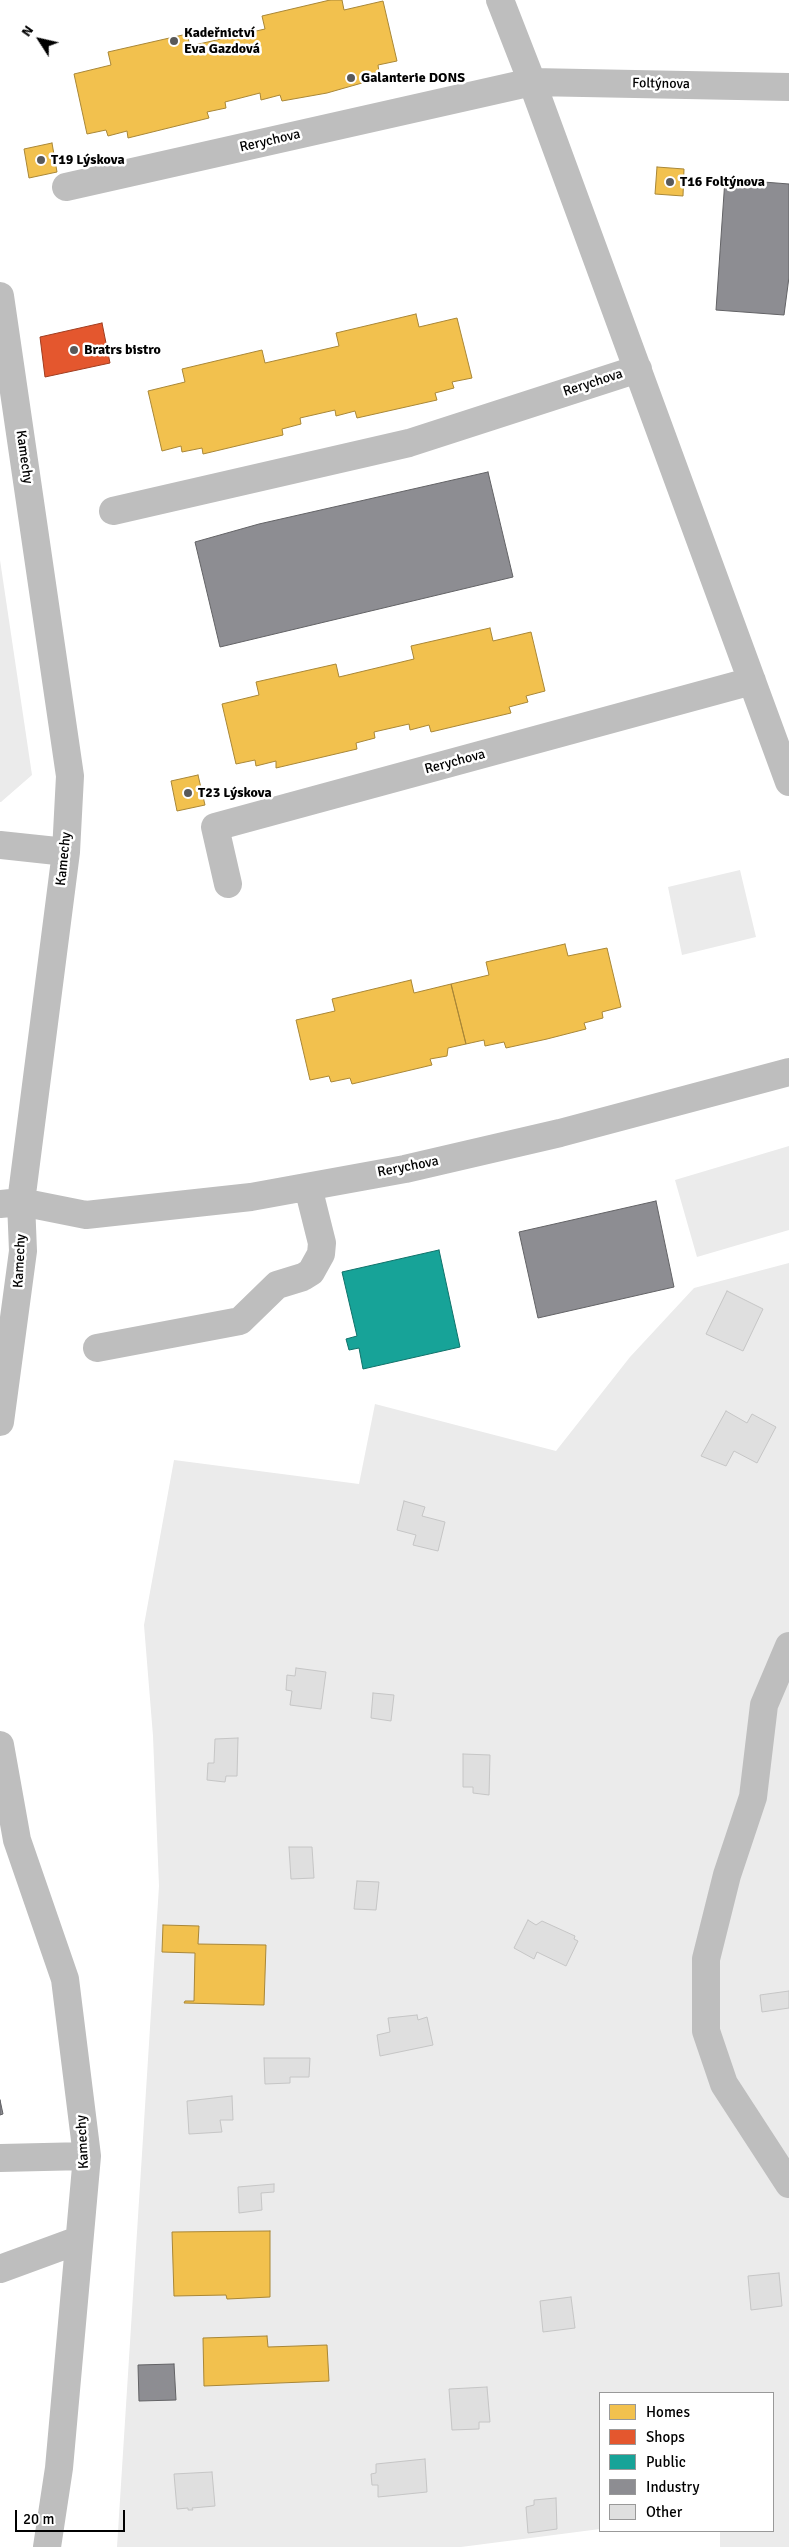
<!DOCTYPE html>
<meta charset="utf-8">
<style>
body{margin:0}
#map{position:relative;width:789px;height:2547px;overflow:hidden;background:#fff;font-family:Signika,sans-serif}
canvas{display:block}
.legend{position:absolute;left:599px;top:2392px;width:175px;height:140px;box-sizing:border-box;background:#fff;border:1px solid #999;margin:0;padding:6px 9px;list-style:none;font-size:15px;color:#000}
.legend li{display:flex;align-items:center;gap:10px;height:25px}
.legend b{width:25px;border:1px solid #999}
.north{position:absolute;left:15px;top:15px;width:50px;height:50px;-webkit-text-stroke:4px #fff;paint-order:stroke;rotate:305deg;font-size:14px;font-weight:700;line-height:20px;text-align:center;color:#000}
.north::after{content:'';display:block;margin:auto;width:18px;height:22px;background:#000;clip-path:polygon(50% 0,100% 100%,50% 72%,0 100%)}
.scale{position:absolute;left:15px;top:2510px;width:110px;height:22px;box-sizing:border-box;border:2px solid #000;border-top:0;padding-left:6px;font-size:15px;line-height:18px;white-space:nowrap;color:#000;-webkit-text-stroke:4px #fff;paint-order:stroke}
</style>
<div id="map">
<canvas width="789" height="2547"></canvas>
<ul class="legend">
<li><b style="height:14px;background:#f2c14e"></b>Homes</li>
<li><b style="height:14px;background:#e4572e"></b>Shops</li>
<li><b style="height:14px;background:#17a398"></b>Public</li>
<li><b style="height:14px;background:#8d8d92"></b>Industry</li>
<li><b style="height:14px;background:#dfdfdf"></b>Other</li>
</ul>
<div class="north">N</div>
<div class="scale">20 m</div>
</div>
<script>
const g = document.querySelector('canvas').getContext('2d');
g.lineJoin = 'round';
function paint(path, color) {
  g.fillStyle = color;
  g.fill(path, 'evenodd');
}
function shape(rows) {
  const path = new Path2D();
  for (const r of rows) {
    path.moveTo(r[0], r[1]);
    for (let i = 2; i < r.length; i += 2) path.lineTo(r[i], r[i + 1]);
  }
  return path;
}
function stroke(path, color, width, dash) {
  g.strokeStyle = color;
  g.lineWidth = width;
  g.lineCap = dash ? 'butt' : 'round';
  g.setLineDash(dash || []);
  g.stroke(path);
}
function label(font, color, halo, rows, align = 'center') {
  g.font = font + ' Signika,sans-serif';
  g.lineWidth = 5;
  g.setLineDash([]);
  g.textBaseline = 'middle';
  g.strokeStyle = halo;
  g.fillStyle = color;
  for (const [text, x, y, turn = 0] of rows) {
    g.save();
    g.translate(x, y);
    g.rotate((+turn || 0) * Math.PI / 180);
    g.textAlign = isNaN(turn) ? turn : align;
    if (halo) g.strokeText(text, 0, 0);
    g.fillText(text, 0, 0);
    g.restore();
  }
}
paint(shape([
 [0,560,32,775,1,802,0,802],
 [740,870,756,937,682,955,668,887],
 [789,1146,789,1230,697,1257,675,1180],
 [789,1263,789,2547,720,2547,720,2531,773,2531,773,2393,600,2393,600,2529,461,2547,117,2547,159,1886,153,1736,144,1625,174,1460,359,1484,375,1404,556,1451,630,1357,694,1288]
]), '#ebebeb');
const homes = shape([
 [330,0,342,0,344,10,383,1,397,61,378,65,379,72,360,76,362,83,327,93,282,101,280,95,261,100,260,93,225,102,226,108,207,112,209,118,128,138,127,131,108,136,106,130,87,134,74,74,111,65,108,52,187,34,190,46,265,29,262,16,330,0],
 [52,143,57,172,29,178,24,149,52,143],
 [657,167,684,169,683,196,655,194,657,167],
 [416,314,419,327,457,318,472,378,452,382,454,388,435,393,437,400,357,418,355,411,336,416,335,410,300,418,301,424,282,429,283,435,203,454,202,448,182,452,181,446,162,451,148,391,185,382,182,369,262,350,265,363,339,346,336,333,416,314],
 [490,628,493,641,531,632,545,691,526,696,528,702,509,707,511,713,431,732,429,725,410,730,409,724,374,732,375,738,356,743,357,749,276,768,276,761,256,766,255,760,236,764,222,704,259,695,256,682,336,664,339,677,414,659,411,646,490,628],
 [198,775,205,805,177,811,171,781,198,775],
 [565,944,568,956,607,948,621,1007,602,1012,603,1018,584,1023,586,1029,547,1039,506,1048,504,1042,485,1046,484,1040,466,1044,451,984,489,975,486,962,565,944],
 [411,980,414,993,451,984,466,1044,448,1048,447,1056,430,1059,432,1065,352,1084,350,1078,331,1082,329,1076,310,1080,296,1020,335,1011,332,999,411,980],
 [163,1925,199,1926,198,1944,266,1945,264,2005,184,2003,185,2001,194,2001,195,1953,162,1952,163,1925],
 [270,2231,270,2297,227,2299,226,2295,174,2296,172,2232,270,2231],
 [267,2336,268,2347,327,2345,329,2381,204,2386,203,2338,267,2336]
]);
paint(homes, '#f2c14e');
stroke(homes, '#a98737', 1);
const shops = shape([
 [102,323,110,363,45,377,40,337,102,323]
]);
paint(shops, '#e4572e');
stroke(shops, '#a03d20', 1);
const public = shape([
 [439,1250,460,1347,363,1369,359,1348,349,1350,346,1339,357,1336,342,1272,439,1250]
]);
paint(public, '#17a398');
stroke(public, '#10726a', 1);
const industry = shape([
 [725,179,789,184,789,277,784,315,716,310,725,179],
 [488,472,513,577,220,647,195,542,259,524,488,472],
 [656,1201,674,1287,538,1318,519,1232,656,1201],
 [0,2100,3,2114,0,2115,0,2100],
 [174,2364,176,2400,139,2401,138,2365,174,2364]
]);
paint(industry, '#8d8d92');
stroke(industry, '#636366', 1);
const building = shape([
 [727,1291,763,1309,743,1351,706,1334,727,1291],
 [726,1411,747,1423,752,1414,776,1427,757,1463,734,1451,726,1466,701,1456,726,1411],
 [404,1501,425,1507,422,1516,445,1522,438,1551,413,1545,416,1535,397,1530,404,1501],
 [296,1668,326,1672,321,1709,290,1705,292,1691,286,1690,287,1675,295,1676,296,1668],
 [373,1693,394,1695,391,1721,371,1718,373,1693],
 [238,1738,237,1776,226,1776,225,1782,207,1780,208,1763,214,1763,215,1739,238,1738],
 [463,1754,490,1755,489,1795,473,1793,473,1787,463,1787,463,1754],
 [289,1847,312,1847,314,1878,291,1879,289,1847],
 [357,1881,379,1882,376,1910,354,1909,357,1881],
 [528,1920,536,1925,542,1921,575,1936,574,1939,578,1941,566,1966,537,1952,534,1959,514,1948,528,1920],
 [789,1991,789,2008,762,2012,760,1995,789,1991],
 [417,2015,418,2020,427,2017,433,2045,380,2056,377,2035,390,2032,388,2018,417,2015],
 [264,2058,310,2058,309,2077,290,2077,290,2083,265,2084,264,2058],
 [232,2096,233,2120,220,2120,222,2132,189,2134,187,2101,232,2096],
 [274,2184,274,2192,261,2193,262,2210,239,2213,238,2187,274,2184],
 [779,2273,782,2306,751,2310,748,2276,779,2273],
 [571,2297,575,2328,543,2332,540,2301,571,2297],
 [487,2387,490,2422,479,2422,479,2429,452,2430,449,2389,487,2387],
 [425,2459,427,2492,378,2497,378,2485,372,2485,371,2474,376,2473,376,2464,425,2459],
 [212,2472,215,2506,192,2508,193,2510,188,2510,188,2508,177,2509,174,2474,212,2472],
 [556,2498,557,2529,528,2533,526,2507,534,2505,534,2500,556,2498]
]);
paint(building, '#dfdfdf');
stroke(building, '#c6c6c6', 1);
stroke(shape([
 [500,0,532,82,789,782],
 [66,187,532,82,789,87],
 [0,296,70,776,66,852,21,1202,23,1251,0,1422],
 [113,511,409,443,638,369],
 [0,845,66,852],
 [228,884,215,827,752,681],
 [0,1204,21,1202,86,1215,251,1197,405,1169,560,1133,789,1072],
 [97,1348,240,1321,277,1285,303,1277,311,1272,321,1254,322,1243,308,1187],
 [789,1646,764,1705,753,1797,727,1875,706,1959,706,2031,724,2084,789,2184],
 [0,1745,17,1840,65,1979,87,2156,59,2468,47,2547],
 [0,2158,87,2156],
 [0,2269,79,2240]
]), '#bebebe', 28);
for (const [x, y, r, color] of [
 [174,41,5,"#595959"],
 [351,78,5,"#595959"],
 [41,160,5,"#595959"],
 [670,182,5,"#595959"],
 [74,350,5,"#595959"],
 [188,793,5,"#595959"]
]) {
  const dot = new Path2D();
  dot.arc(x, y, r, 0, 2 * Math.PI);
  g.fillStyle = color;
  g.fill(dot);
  stroke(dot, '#fff', 2);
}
label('bold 14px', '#000', '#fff', [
 ["Kadeřnictví",184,33],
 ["Eva Gazdová",184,49],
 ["Galanterie DONS",361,78],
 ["T19 Lýskova",51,160],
 ["T16 Foltýnova",680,182],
 ["Bratrs bistro",84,350],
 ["T23 Lýskova",198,793]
], 'left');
label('14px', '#000', '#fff', [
 ["Foltýnova",661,84,1],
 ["Rerychova",270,141,-13],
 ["Rerychova",593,383,-18],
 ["Kamechy",24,457,82],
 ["Rerychova",455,762,-15],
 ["Kamechy",64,859,-84],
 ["Rerychova",408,1167,-11],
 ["Kamechy",20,1261,-87],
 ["Kamechy",83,2142,-93]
]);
</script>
